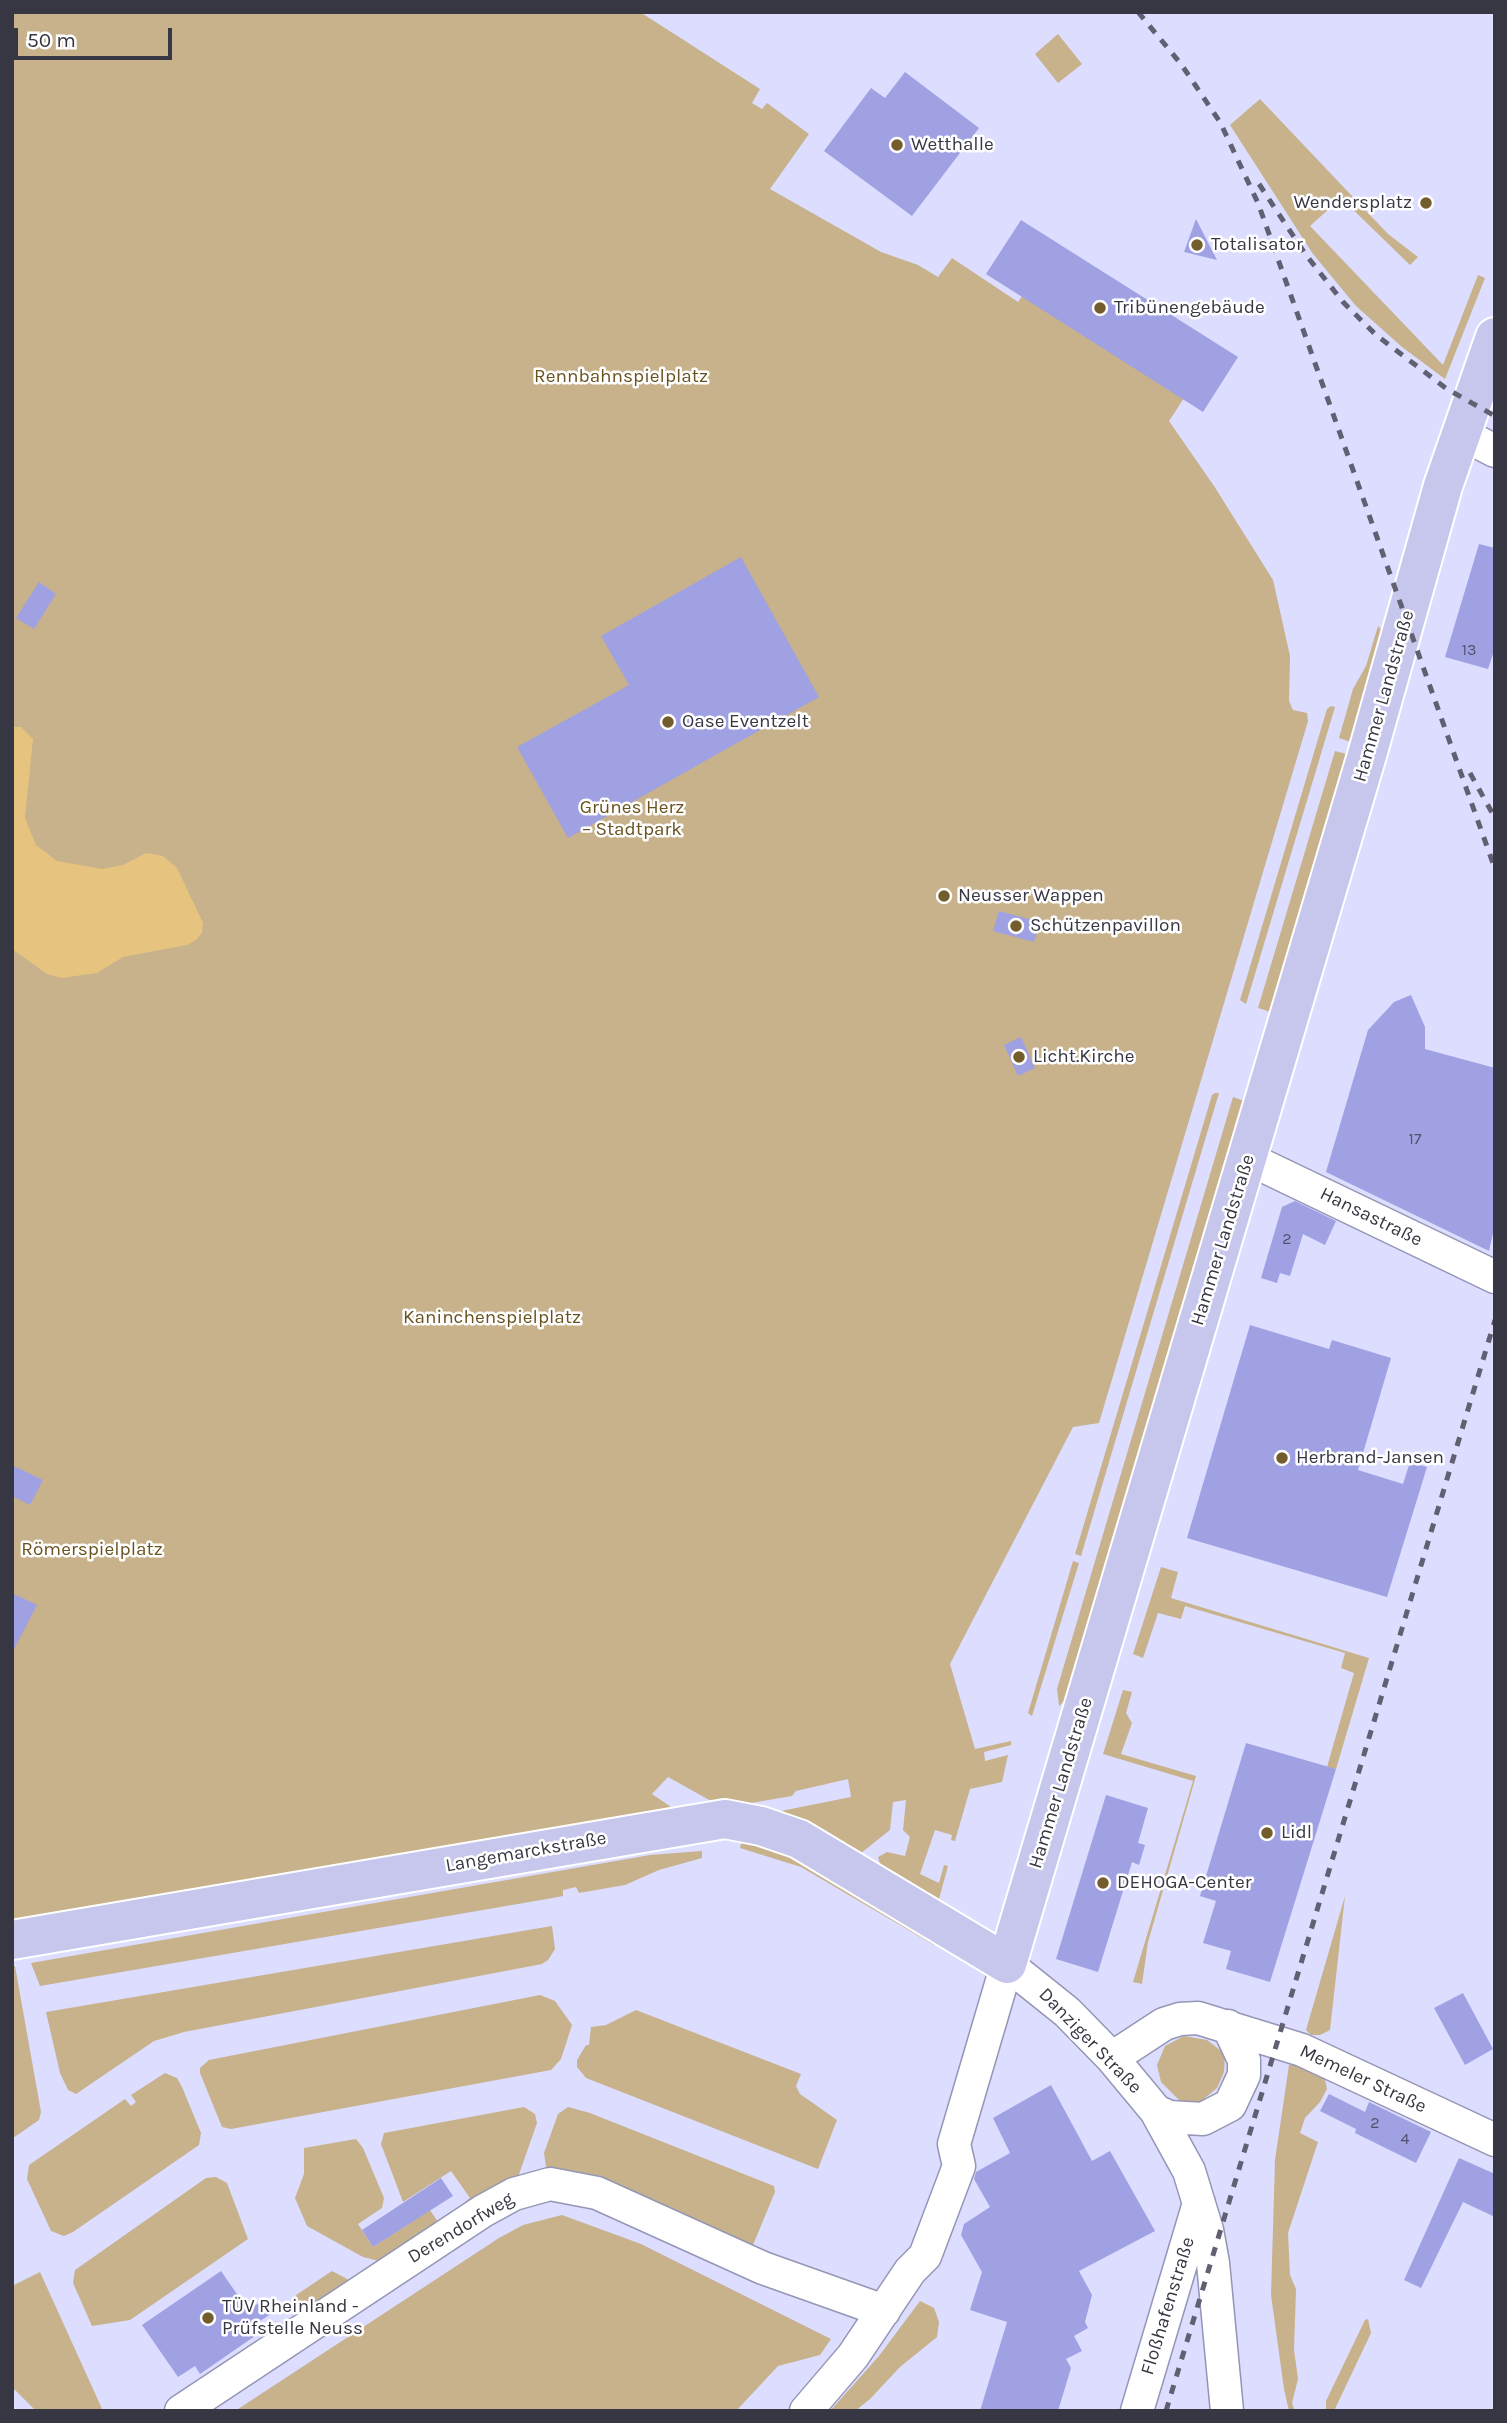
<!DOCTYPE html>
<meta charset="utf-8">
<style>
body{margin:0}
#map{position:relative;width:1507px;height:2423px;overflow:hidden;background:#dcddff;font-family:Karla,sans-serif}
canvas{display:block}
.frame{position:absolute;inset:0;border:14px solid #373744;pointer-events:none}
.scale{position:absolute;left:14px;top:28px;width:158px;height:32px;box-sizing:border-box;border:4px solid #373744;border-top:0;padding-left:9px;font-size:21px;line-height:24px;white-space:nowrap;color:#373744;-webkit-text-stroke:5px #fff;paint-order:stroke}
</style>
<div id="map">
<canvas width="1507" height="2423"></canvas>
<div class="frame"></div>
<div class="scale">50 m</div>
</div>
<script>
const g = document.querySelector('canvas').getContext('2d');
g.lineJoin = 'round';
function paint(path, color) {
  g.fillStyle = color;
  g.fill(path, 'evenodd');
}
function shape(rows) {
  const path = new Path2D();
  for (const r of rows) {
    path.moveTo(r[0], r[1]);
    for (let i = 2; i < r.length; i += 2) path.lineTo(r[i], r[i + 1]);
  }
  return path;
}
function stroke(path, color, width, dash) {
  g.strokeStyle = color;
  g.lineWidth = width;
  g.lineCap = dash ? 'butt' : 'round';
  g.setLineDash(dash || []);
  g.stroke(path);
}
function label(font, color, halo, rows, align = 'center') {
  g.font = font + ' Karla,sans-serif';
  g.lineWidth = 5;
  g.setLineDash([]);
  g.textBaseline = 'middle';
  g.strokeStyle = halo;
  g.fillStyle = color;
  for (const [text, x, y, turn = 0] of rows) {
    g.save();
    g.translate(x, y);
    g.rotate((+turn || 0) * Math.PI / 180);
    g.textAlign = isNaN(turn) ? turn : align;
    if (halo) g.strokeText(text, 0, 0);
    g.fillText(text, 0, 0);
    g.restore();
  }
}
paint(shape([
 [12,12,640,12,760,89,752,103,762,109,767,103,809,134,770,189,881,252,918,265,938,277,952,258,1018,302,1027,289,1186,395,1169,421,1214,486,1273,580,1290,656,1289,701,1293,710,1307,713,1308,721,1099,1423,1073,1427,950,1664,975,1749,1011,1741,1011,1745,984,1752,985,1761,1008,1755,1002,1782,970,1789,955,1841,951,1840,952,1835,935,1830,920,1874,939,1883,944,1865,948,1866,939,1899,880,1864,879,1860,878,1857,887,1852,905,1856,910,1837,903,1830,906,1800,893,1802,890,1830,861,1853,811,1824,776,1812,851,1797,848,1779,796,1791,792,1796,739,1805,729,1803,726,1798,711,1801,668,1777,652,1794,677,1811,12,1928],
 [1058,34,1082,64,1058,83,1035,54],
 [1260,99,1388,234,1418,257,1410,265,1341,198,1310,226,1443,365,1478,275,1485,278,1445,379,1402,347,1356,306,1313,254,1230,125],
 [1378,626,1386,634,1354,743,1339,738,1353,689,1366,666],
 [1331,706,1335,707,1246,1004,1240,1000,1327,709],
 [1335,751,1351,755,1274,1013,1258,1008],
 [1215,1093,1219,1093,1081,1556,1075,1554,1212,1095],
 [1233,1097,1247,1102,1072,1693,1059,1706,1057,1689],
 [1073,1561,1079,1563,1032,1716,1028,1713],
 [1161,1567,1178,1572,1171,1598,1369,1658,1336,1769,1327,1767,1354,1673,1341,1668,1345,1653,1185,1606,1181,1619,1158,1613,1143,1658,1133,1654],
 [1123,1690,1132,1692,1126,1713,1132,1723,1121,1754,1196,1776,1148,1942,1142,1984,1133,1982,1193,1781,1103,1754],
 [742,1840,783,1852,937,1939,934,1945,801,1867,740,1848],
 [702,1851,702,1858,659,1870,625,1885,579,1893,576,1887,563,1890,563,1896,547,1899,40,1986,31,1963,650,1855],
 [1345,1896,1330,2030,1320,2035,1311,2035,1306,2030],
 [552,1926,555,1949,548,1960,542,1964,184,2032,154,2041,76,2094,68,2090,60,2073,46,2012],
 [12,1966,15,1966,41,2112,39,2120,13,2138],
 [540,1995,555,2001,572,2025,561,2059,551,2070,231,2129,222,2127,200,2073,200,2068,209,2060],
 [636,2010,801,2074,796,2086,800,2094,837,2120,818,2169,586,2078,577,2067,577,2060,586,2045,589,2045,591,2027,606,2025],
 [1184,2036,1207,2040,1225,2054,1224,2072,1217,2088,1199,2103,1181,2102,1161,2082,1157,2065,1165,2046],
 [1289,2065,1303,2065,1325,2080,1327,2089,1320,2102,1305,2118,1300,2133,1318,2142,1288,2233,1290,2275,1296,2289,1294,2350,1298,2379,1292,2403,1295,2411,1289,2411,1284,2389,1271,2295,1275,2160],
 [165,2073,177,2078,182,2087,201,2133,199,2145,73,2232,64,2236,51,2231,27,2179,29,2165,125,2099,131,2106,136,2102,131,2095],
 [524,2107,535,2114,537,2123,517,2180,467,2207,465,2202,470,2198,451,2171,403,2202,381,2144,384,2133],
 [568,2107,590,2113,774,2186,775,2192,753,2245,607,2184,547,2173,544,2153,558,2114],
 [356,2139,363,2148,384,2198,382,2208,358,2224,373,2247,430,2210,440,2225,383,2262,363,2257,307,2226,295,2198,304,2174,304,2148],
 [216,2177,227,2183,248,2239,130,2320,92,2326,73,2283,75,2270,206,2178],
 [562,2215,641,2244,831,2339,820,2355,778,2366,736,2411,235,2411,499,2238,523,2225],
 [332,2271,351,2281,310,2308,300,2305,296,2295],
 [40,2272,50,2294,103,2411,36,2411,12,2387,12,2286],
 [920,2301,934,2308,939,2322,937,2337,900,2367,870,2399,855,2411,830,2411,879,2356],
 [1368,2319,1371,2333,1334,2411,1326,2411,1326,2401,1365,2320]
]), '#c7b28b');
paint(shape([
 [12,727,21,727,33,739,25,818,36,845,57,861,102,869,123,865,146,853,163,856,177,868,203,923,202,933,196,940,187,945,123,957,97,973,62,978,47,974,12,949]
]), '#e6c37f');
paint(shape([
 [905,72,979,128,912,216,824,151,871,88,885,98],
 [1196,219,1217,260,1184,252],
 [1021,220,1238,357,1203,412,986,274],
 [1479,544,1495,548,1495,648,1488,669,1445,657],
 [741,557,819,697,568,838,517,747,629,685,601,636],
 [39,582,56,594,34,629,16,618],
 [999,911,1040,922,1034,942,993,931],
 [1411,995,1425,1027,1425,1049,1495,1068,1495,1224,1489,1251,1326,1172,1368,1030,1394,1002],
 [1021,1037,1035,1068,1018,1076,1004,1045],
 [1295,1201,1336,1221,1325,1245,1303,1234,1290,1276,1280,1273,1277,1283,1261,1278,1282,1207],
 [1250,1325,1329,1349,1332,1340,1391,1358,1358,1470,1403,1484,1410,1462,1427,1467,1387,1597,1187,1538],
 [12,1465,43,1480,30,1505,12,1496],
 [12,1593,37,1605,12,1653],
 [1246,1743,1336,1769,1270,1982,1226,1969,1231,1951,1203,1943,1216,1901,1200,1896],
 [1106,1795,1148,1808,1138,1843,1145,1845,1139,1865,1132,1862,1098,1972,1056,1959],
 [1463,1993,1493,2049,1465,2065,1434,2008],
 [1051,2085,1092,2161,1110,2151,1155,2231,1079,2271,1092,2295,1085,2322,1088,2328,1074,2336,1082,2351,1066,2359,1071,2368,1058,2411,980,2411,1007,2322,970,2310,982,2272,961,2235,964,2224,990,2207,974,2179,976,2172,1010,2153,993,2118],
 [1329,2094,1365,2112,1369,2102,1431,2132,1416,2163,1355,2133,1356,2129,1320,2111],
 [1459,2158,1495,2174,1495,2217,1463,2202,1421,2288,1404,2280],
 [441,2178,453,2196,373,2247,362,2230],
 [221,2271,248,2310,265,2299,274,2312,249,2328,255,2336,200,2374,195,2366,178,2377,142,2325]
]), '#a0a1e3');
const minor = shape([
 [1460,433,1495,451],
 [1247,1158,1495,1277],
 [1112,2058,1164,2024,1180,2019,1198,2018,1302,2050,1495,2140],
 [1156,2111,1169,2117,1203,2119,1230,2105,1244,2075,1244,2060,1228,2026],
 [181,2411,483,2211,514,2194,550,2184,597,2193,763,2268,884,2311],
 [806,2411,853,2356,910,2271,925,2256,959,2166,954,2144,1007,1964,1067,2012,1112,2058,1156,2111,1189,2171,1207,2230,1213,2263,1227,2411],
 [1137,2411,1199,2203]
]);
const major = shape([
 [12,1940,725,1819,761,1826,799,1839,1007,1964,1367,755,1443,486,1495,337]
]);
stroke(minor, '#9596b5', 35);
stroke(major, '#fff', 42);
stroke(minor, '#fff', 32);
stroke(major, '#c7c7ee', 38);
stroke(shape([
 [1138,12,1181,64,1220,122,1258,203,1495,869],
 [1259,184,1306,255,1343,302,1376,335,1447,389,1495,416],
 [1470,773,1495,818],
 [1166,2411,1495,1320]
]), '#606072', 5, [9, 9]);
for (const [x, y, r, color] of [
 [897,145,7,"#745d2d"],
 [1426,203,7,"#745d2d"],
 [1197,245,7,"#745d2d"],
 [1100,308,7,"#745d2d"],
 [668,722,7,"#745d2d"],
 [944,896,7,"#745d2d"],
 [1016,926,7,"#745d2d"],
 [1019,1057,7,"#745d2d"],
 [1282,1458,7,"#745d2d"],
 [1267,1833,7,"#745d2d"],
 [1103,1883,7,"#745d2d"],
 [208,2318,7,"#745d2d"]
]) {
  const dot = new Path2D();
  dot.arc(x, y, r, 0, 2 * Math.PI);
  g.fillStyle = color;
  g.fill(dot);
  stroke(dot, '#fff', 2.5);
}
label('16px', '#51526c', null, [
 ["13",1469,650],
 ["17",1415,1139],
 ["2",1287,1239],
 ["2",1375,2123],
 ["4",1405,2139]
]);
label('19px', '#373744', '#fff', [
 ["Wetthalle",911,145],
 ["Wendersplatz",1412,203,"right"],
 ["Totalisator",1211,245],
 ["Tribünengebäude",1114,308],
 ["Oase Eventzelt",682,722],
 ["Neusser Wappen",958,896],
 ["Schützenpavillon",1030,926],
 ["Licht.Kirche",1033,1057],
 ["Herbrand-Jansen",1296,1458],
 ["Lidl",1281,1833],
 ["DEHOGA-Center",1117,1883],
 ["TÜV Rheinland -",222,2307],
 ["Prüfstelle Neuss",222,2329]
], 'left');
label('19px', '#6a521f', '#fff', [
 ["Rennbahnspielplatz",621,377],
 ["Grünes Herz",632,808],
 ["– Stadtpark",632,830],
 ["Kaninchenspielplatz",492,1318],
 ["Römerspielplatz",92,1550]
]);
label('19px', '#373744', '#fff', [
 ["Hammer Landstraße",1384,696,-74],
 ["Hansastraße",1371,1217,26],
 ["Hammer Landstraße",1223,1240,-73],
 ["Hammer Landstraße",1061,1783,-73],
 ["Langemarckstraße",526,1852,-10],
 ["Danziger Straße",1090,2041,46],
 ["Memeler Straße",1363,2079,25],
 ["Derendorfweg",461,2228,-31],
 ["Floßhafenstraße",1168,2306,-73]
]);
</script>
